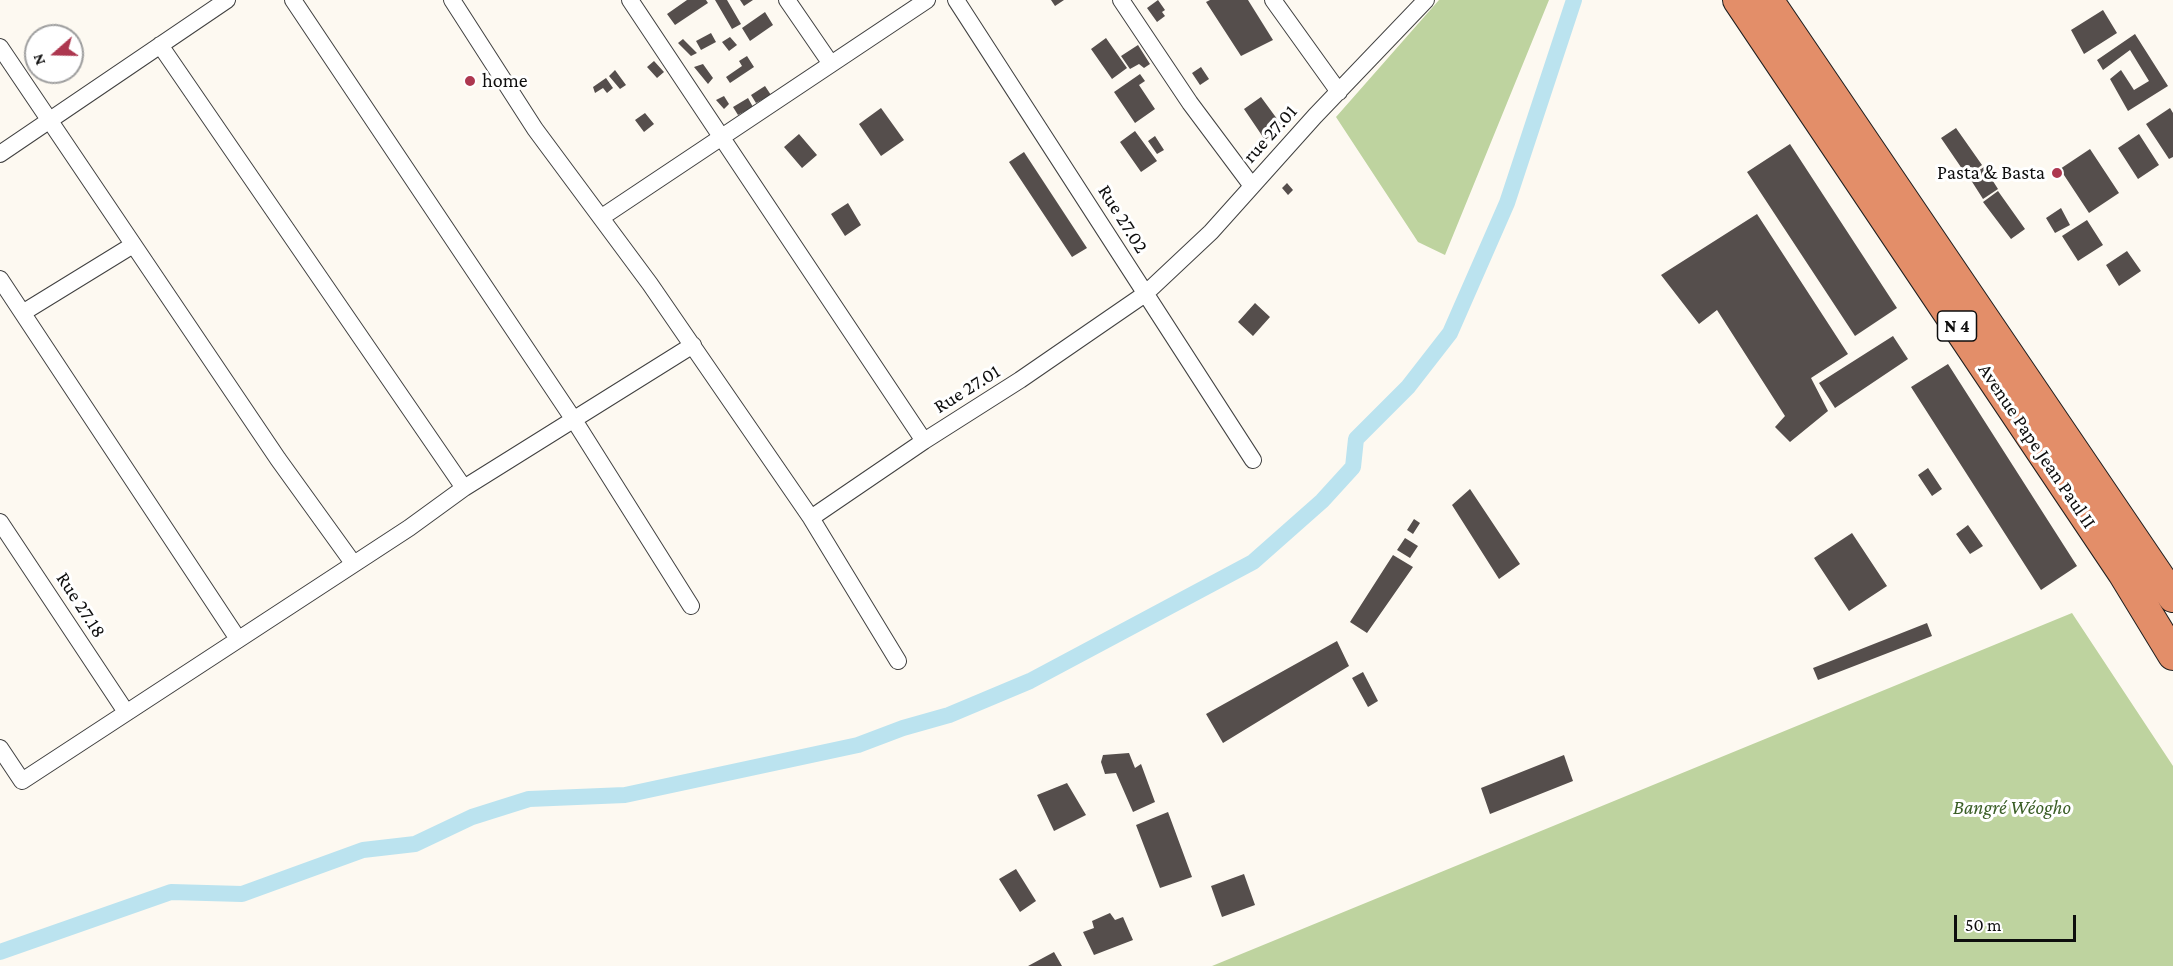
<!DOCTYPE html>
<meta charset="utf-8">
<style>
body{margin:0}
#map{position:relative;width:2173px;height:966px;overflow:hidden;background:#fdf9f1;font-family:"Crimson Pro",serif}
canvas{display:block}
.north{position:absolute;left:24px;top:24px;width:60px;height:60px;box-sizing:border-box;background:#fff;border:2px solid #9f9f9f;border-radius:50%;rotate:250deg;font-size:16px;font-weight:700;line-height:24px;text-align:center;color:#0e0e0e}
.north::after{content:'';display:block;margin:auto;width:21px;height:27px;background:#ad374f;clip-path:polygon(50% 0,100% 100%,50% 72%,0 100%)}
.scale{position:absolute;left:1954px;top:915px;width:122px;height:27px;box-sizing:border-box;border:3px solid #0e0e0e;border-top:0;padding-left:8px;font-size:18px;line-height:21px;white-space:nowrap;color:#0e0e0e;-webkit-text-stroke:4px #fff;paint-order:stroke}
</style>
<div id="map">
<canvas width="2173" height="966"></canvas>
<div class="north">N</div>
<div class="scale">50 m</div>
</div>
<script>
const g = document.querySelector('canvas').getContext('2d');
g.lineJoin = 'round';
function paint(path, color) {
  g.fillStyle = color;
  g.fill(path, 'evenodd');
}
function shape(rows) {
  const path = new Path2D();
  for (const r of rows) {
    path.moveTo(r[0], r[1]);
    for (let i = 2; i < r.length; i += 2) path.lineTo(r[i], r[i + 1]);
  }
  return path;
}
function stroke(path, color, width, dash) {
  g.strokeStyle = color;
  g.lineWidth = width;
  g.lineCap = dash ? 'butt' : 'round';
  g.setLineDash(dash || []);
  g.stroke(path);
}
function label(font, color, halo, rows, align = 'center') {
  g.font = font + ' "Crimson Pro",serif';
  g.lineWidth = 6;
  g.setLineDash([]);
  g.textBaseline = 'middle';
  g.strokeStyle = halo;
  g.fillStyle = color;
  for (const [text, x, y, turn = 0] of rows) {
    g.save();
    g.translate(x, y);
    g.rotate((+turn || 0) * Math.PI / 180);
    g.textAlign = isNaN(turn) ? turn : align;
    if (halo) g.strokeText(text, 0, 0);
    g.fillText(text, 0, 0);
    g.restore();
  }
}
paint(shape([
 [1439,0,1549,0,1445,255,1418,242,1336,117],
 [2072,613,2173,766,2173,966,1212,966]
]), '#bed39f');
stroke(shape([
 [0,952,171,892,242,894,363,850,415,844,472,817,529,799,625,795,858,745,903,728,949,715,1030,681,1253,562,1322,501,1353,467,1356,439,1408,387,1450,333,1507,203,1574,0]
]), '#bbe3ef', 16);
paint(shape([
 [687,0,706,0,708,3,675,25,667,14],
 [715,0,727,0,741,24,732,29],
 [740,0,753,0,744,6],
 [1051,0,1064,0,1055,6],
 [1158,0,1165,10,1162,12,1165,16,1157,22,1147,8],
 [1210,0,1248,0,1273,40,1241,56,1206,2],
 [2103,10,2117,33,2084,54,2071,30],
 [765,12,773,25,750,41,742,28],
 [711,33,716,42,701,50,696,41],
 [2135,34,2168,86,2128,111,2110,79,2121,70,2134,90,2149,81,2130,50,2103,70,2097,60],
 [730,37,737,45,729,51,722,42],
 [1106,38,1127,68,1112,79,1091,49],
 [683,39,697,53,691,56,678,43],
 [1138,45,1150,64,1144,68,1139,64,1130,69,1121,56],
 [747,56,754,67,730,83,726,77,742,66,739,61],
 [654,61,664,72,657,78,647,67],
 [703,64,713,78,708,84,694,67],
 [1201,67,1209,79,1200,85,1192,73],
 [615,70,626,85,620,89,609,76],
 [1140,74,1145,81,1139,85,1155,109,1135,123,1114,92],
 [606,78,613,88,607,93,603,88,595,93,593,87],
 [765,86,771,95,756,103,751,95],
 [724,96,729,104,724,109,716,100],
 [1261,97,1283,127,1265,140,1244,109],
 [748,98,753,107,738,115,733,107],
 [881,108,904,140,881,156,859,124],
 [2170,108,2173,113,2173,157,2169,159,2146,124],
 [645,113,654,124,644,132,635,120],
 [1956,128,1982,165,1967,176,1941,138],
 [1135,131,1157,161,1141,172,1120,142],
 [799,134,817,155,802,168,784,147],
 [2139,134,2159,165,2138,179,2118,148],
 [1155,136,1164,150,1157,154,1148,141],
 [1258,141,1266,146,1260,153,1254,149],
 [1790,144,1897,308,1855,336,1747,172],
 [2090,149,2119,193,2089,213,2060,169],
 [1024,152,1087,248,1072,257,1009,162],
 [1984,167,1998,189,1983,199,1969,177],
 [1287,183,1293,190,1288,195,1282,188],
 [1998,191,2025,229,2011,239,1983,202],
 [848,203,861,225,845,236,831,214],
 [2061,208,2070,225,2055,233,2046,218],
 [1757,214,1848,354,1811,378,1828,411,1790,442,1775,427,1785,416,1717,310,1699,324,1661,275],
 [2087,220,2103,245,2078,261,2062,236],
 [2127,251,2141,271,2119,286,2106,265],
 [1255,303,1270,317,1253,336,1238,322],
 [1893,336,1908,359,1835,408,1819,383],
 [1948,364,2077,566,2041,590,1911,387],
 [1928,468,1942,489,1932,496,1918,475],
 [1470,489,1520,564,1499,579,1452,505],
 [1414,519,1420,523,1413,534,1407,530],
 [1968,525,1983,546,1970,554,1956,534],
 [1852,533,1887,586,1849,611,1814,558],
 [1405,538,1418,546,1410,558,1397,550],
 [1393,555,1413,567,1367,633,1350,622],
 [1927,623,1932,636,1818,680,1813,668],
 [1337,641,1349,666,1223,743,1206,714],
 [1363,672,1378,701,1368,707,1352,678],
 [1129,753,1135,768,1141,764,1155,802,1133,812,1116,773,1105,774,1101,762,1103,755],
 [1564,755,1573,781,1490,814,1481,788],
 [1067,783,1086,815,1054,831,1037,795],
 [1168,812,1192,877,1160,888,1136,825],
 [1016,869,1036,901,1020,912,999,879],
 [1244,874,1255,905,1222,917,1211,886],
 [1110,913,1115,920,1123,917,1133,940,1094,955,1083,932,1094,928,1092,921],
 [1054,952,1062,966,1028,966]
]), '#554e4c');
const street = shape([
 [293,0,574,420,691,606],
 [452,0,535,129,650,284,811,518,898,661],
 [630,0,924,441],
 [787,0,831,64],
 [956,0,1253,460],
 [1121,0,1190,103,1252,186],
 [1273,0,1339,92],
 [160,45,464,488],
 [0,47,278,459,353,563],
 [0,154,227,0],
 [602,217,927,0],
 [0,279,238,639],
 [24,312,133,245],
 [811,518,924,441,1020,380,1145,294,1211,232,1315,116,1426,0],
 [0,522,126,712],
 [0,748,22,781,409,528,464,488,693,345]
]);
const highway = shape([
 [1738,0,2123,573,2173,655],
 [1768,0,2173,597]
]);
stroke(street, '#414141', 18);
stroke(highway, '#1f1f1f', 32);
stroke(street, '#fff', 16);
stroke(highway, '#e38e69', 30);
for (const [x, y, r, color] of [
 [470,81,6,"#ad374f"],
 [2057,173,6,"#ad374f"]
]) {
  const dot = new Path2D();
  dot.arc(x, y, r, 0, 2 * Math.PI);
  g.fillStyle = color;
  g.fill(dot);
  stroke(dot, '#fff', 2);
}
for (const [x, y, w] of [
 [1957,326,39]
]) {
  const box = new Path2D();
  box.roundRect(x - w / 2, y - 15, w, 30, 4.5);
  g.fillStyle = '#fff';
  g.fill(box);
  stroke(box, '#0e0e0e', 1.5);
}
label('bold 18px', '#0e0e0e', null, [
 ["N 4",1957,326]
]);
label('20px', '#0e0e0e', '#fff', [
 ["home",482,81],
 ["Pasta & Basta",2045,173,"right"]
], 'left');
label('20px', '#0e0e0e', '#fff', [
 ["rue 27.01",1270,134,-48],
 ["Rue 27.02",1123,219,58],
 ["Rue 27.01",967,389,-32],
 ["Avenue Pape Jean Paul II",2037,446,56],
 ["Rue 27.18",81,605,57]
]);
label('italic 20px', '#3a5e26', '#fff', [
 ["Bangré Wéogho",2012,808]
]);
</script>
